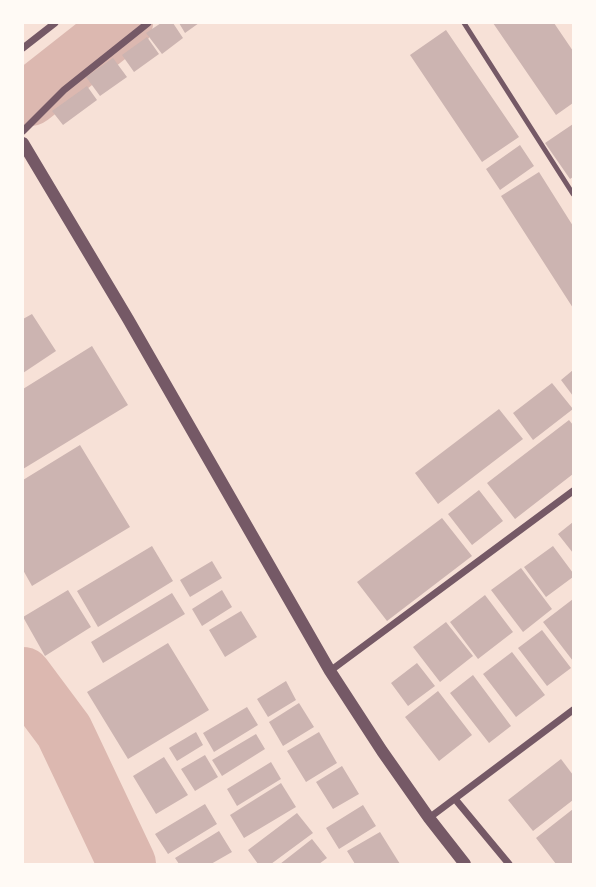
<!DOCTYPE html>
<style>
body{margin:0}
#map{position:relative;width:596px;height:887px;overflow:hidden;background:#f7e1d7;font-family:Jost,sans-serif}
canvas{display:block}
.frame{position:absolute;inset:0;border:24px solid #fffaf5;pointer-events:none}
</style>
<div id="map">
<canvas width="596" height="887"></canvas>
<div class="frame"></div>
</div>
<script>
const g = document.querySelector('canvas').getContext('2d');
g.lineJoin = 'round';
function shape(rows) {
  const path = new Path2D();
  for (const r of rows) {
    path.moveTo(r[0], r[1]);
    for (let i = 2; i < r.length; i += 2) path.lineTo(r[i], r[i + 1]);
  }
  return path;
}
function stroke(path, color, width, dash) {
  g.strokeStyle = color;
  g.lineWidth = width;
  g.lineCap = dash ? 'butt' : 'round';
  g.setLineDash(dash || []);
  g.stroke(path);
}
function paint(path, color) {
  g.fillStyle = color;
  g.fill(path, 'evenodd');
}
stroke(shape([
 [30,97,124,23],
 [23,676,64,731,127,864]
]), '#dcb8b0', 58);
paint(shape([
 [161,23,173,23,183,38,162,54,146,33],
 [179,23,199,23,185,33],
 [493,23,554,23,573,51,573,103,556,115],
 [446,30,519,137,482,162,410,55],
 [147,37,159,54,134,72,122,55],
 [113,58,127,77,100,96,86,77],
 [87,86,97,100,63,125,52,111],
 [573,124,573,177,570,179,545,143],
 [520,145,534,166,500,190,486,169],
 [539,172,573,226,573,308,501,196],
 [32,314,56,351,23,373,23,319],
 [92,346,128,405,23,469,23,389],
 [573,370,573,396,561,380],
 [552,383,573,409,533,440,513,413],
 [499,409,523,439,438,504,415,473],
 [569,420,573,425,573,474,515,519,487,483],
 [80,445,130,527,32,586,23,570,23,480],
 [479,490,503,521,472,545,448,514],
 [442,518,472,556,387,621,357,582],
 [573,522,573,553,558,534],
 [152,546,173,581,98,627,77,591],
 [553,546,573,573,573,577,546,597,524,567],
 [212,561,222,578,190,597,180,580],
 [521,568,552,609,523,632,491,590],
 [68,590,91,627,45,656,23,617],
 [222,590,232,607,202,626,192,609],
 [172,593,185,614,103,663,91,642],
 [485,595,513,632,478,659,450,622],
 [573,599,573,661,543,622],
 [241,611,257,637,225,657,209,630],
 [446,622,473,656,440,682,413,647],
 [542,630,571,668,547,686,518,648],
 [168,643,209,710,128,759,87,692],
 [512,652,545,695,516,717,483,674],
 [417,663,435,686,408,706,391,683],
 [473,675,511,726,489,743,450,693],
 [286,681,296,700,268,717,257,699],
 [438,691,472,735,439,761,405,717],
 [299,703,314,727,283,746,269,722],
 [247,707,258,725,214,752,203,733],
 [196,732,203,745,177,761,169,748],
 [319,732,337,763,306,782,287,751],
 [256,734,265,749,222,776,212,760],
 [205,755,218,777,195,791,181,769],
 [164,757,188,795,156,814,133,776],
 [561,759,573,775,573,800,533,831,508,800],
 [271,762,281,779,237,806,227,789],
 [342,766,359,794,333,809,316,782],
 [281,783,296,807,244,838,230,815],
 [205,804,217,824,168,854,155,834],
 [363,805,376,826,339,849,326,828],
 [573,809,573,864,556,864,536,838],
 [297,813,313,833,271,864,258,864,248,850],
 [219,831,232,852,211,864,179,864,175,858],
 [380,832,400,864,355,864,347,851],
 [312,839,327,858,319,864,280,864]
]), '#ccb4b1');
stroke(shape([
 [464,23,573,194]
]), '#755966', 5);
stroke(shape([
 [23,48,55,23],
 [23,131,64,90,148,23],
 [330,671,573,491],
 [455,799,509,864],
 [429,818,573,710]
]), '#755966', 7);
stroke(shape([
 [23,143,128,319,330,671,382,751,429,818,465,864]
]), '#755966', 12);
</script>
